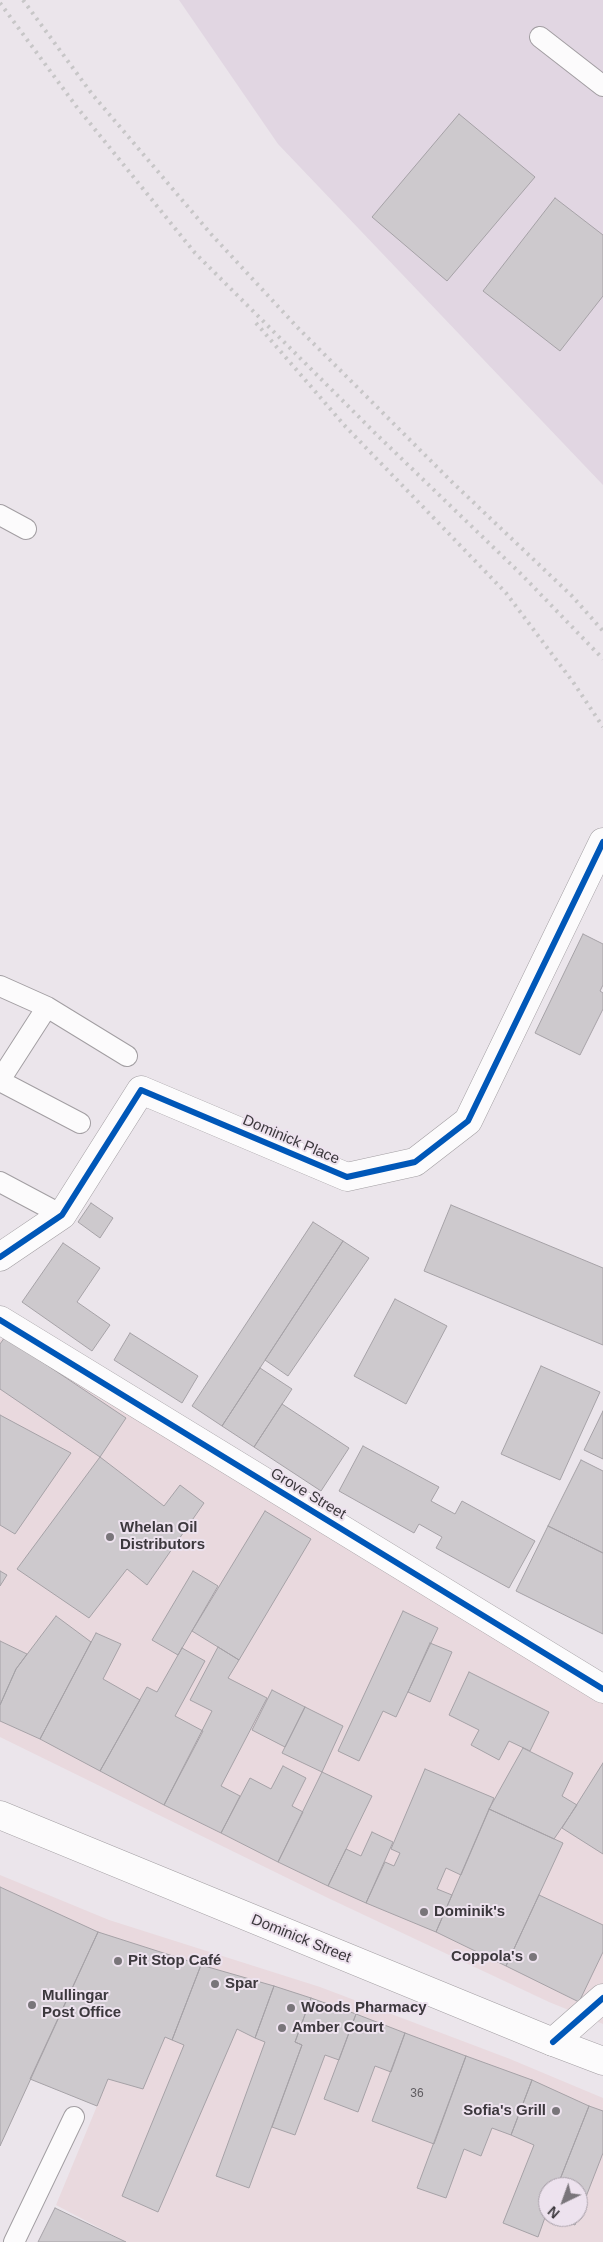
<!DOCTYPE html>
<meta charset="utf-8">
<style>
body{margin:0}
#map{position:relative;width:603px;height:2242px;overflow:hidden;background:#ebe5eb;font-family:Arial,sans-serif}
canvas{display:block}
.north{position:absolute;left:538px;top:2177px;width:50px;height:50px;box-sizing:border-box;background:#ede2ee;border:1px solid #a69ea7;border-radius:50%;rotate:222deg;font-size:14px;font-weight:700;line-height:20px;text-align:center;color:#3c383d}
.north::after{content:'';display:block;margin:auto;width:18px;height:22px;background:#79757a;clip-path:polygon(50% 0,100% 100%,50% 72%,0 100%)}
</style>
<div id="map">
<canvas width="603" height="2242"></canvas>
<div class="north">N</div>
</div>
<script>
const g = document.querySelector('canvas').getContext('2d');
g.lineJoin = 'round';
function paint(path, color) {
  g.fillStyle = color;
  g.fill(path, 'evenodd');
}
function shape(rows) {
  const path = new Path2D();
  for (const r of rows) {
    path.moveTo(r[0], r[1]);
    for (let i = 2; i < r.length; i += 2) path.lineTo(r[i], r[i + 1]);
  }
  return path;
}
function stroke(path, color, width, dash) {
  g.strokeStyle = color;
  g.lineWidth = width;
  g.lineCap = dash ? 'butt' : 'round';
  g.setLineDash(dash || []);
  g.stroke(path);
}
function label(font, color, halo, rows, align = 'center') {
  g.font = font + ' Arial,sans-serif';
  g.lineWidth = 4;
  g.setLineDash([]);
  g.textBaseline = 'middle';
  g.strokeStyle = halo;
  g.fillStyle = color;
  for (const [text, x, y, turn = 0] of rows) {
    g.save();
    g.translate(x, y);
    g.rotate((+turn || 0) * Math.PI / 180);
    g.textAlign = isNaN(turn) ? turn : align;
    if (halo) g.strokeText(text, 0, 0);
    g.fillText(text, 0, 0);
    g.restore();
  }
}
paint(shape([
 [5,1337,603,1699,603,2024,549,2002,328,1898,0,1737,0,1340],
 [0,1875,109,1920,320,1987,510,2059,603,2098,603,2242,126,2242,56,2205,97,2106,31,2079,0,2146],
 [548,2187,578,2187,578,2217,548,2217]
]), '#e9d9de');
paint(shape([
 [179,0,603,0,603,485,278,144]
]), '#e1d6e2');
const building = shape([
 [459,114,535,177,447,281,372,217,459,114],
 [555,198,603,235,603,296,560,351,483,291,555,198],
 [583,934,603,944,603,985,600,991,603,993,603,1009,580,1055,535,1033,583,934],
 [91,1203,113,1218,100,1238,78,1222,91,1203],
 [451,1205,603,1268,603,1345,424,1271,451,1205],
 [313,1222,343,1241,222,1426,192,1406,313,1222],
 [343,1241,369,1258,288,1376,265,1360,343,1241],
 [63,1243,100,1268,77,1302,110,1325,92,1351,22,1302,63,1243],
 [395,1299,447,1326,406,1404,354,1376,395,1299],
 [130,1333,198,1376,182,1403,114,1360,130,1333],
 [5,1337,126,1418,100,1457,0,1389,0,1344,5,1337],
 [541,1366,600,1392,560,1480,501,1454,541,1366],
 [260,1368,292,1389,254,1447,222,1426,260,1368],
 [282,1404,349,1448,321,1491,254,1447,282,1404],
 [603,1411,603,1459,584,1450,603,1411],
 [0,1415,71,1453,15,1534,0,1525,0,1415],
 [363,1446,439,1487,431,1501,455,1514,462,1501,535,1541,509,1588,436,1548,442,1537,419,1524,414,1533,339,1491,363,1446],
 [100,1457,164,1506,180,1485,204,1503,147,1585,127,1569,89,1618,17,1569,100,1457],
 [581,1460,603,1471,603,1553,548,1526,581,1460],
 [265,1511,311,1539,239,1660,192,1631,265,1511],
 [548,1526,603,1553,603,1634,516,1591,548,1526],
 [0,1571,7,1575,0,1586,0,1571],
 [193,1571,218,1586,178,1655,152,1640,193,1571],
 [403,1611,438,1628,396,1717,383,1711,359,1761,338,1751,403,1611],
 [56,1616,91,1642,40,1739,0,1721,0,1705,16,1669,56,1616],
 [96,1633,121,1644,103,1679,140,1700,100,1771,40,1739,96,1633],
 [0,1641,27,1654,16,1669,0,1705,0,1641],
 [430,1643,452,1652,430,1702,408,1692,430,1643],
 [218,1647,239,1660,228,1678,267,1698,221,1786,240,1796,221,1833,164,1805,212,1711,190,1700,218,1647],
 [182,1648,205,1661,175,1716,203,1731,164,1805,100,1771,147,1687,157,1692,182,1648],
 [469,1672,549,1712,530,1751,509,1741,499,1760,471,1745,479,1730,449,1715,469,1672],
 [272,1690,305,1707,285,1747,252,1730,272,1690],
 [305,1707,343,1726,322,1772,282,1753,305,1707],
 [523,1748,573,1773,562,1796,577,1805,554,1839,489,1809,523,1748],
 [603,1763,603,1854,562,1828,603,1763],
 [283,1766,306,1778,292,1806,303,1812,278,1862,221,1833,250,1778,271,1789,283,1766],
 [425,1769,494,1798,461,1875,446,1868,437,1889,452,1895,436,1932,366,1903,385,1862,394,1866,400,1853,391,1849,425,1769],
 [322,1772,372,1796,328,1886,278,1862,322,1772],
 [489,1809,563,1843,506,1966,436,1932,489,1809],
 [372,1832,393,1842,366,1903,328,1886,346,1849,361,1856,372,1832],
 [0,1887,98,1932,0,2146,0,1887],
 [539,1895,603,1925,603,1952,579,2002,506,1966,539,1895],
 [98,1932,201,1965,172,2040,165,2037,143,2089,108,2079,97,2106,30,2079,98,1932],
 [201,1965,274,1986,255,2038,237,2029,158,2212,122,2196,184,2045,172,2040,201,1965],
 [274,1986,311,1998,295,2042,302,2045,249,2188,216,2176,265,2042,255,2038,274,1986],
 [311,1998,356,2014,339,2060,325,2055,295,2135,272,2127,302,2045,295,2042,311,1998],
 [356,2014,405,2033,391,2072,375,2066,358,2112,324,2099,356,2014],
 [405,2033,466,2056,434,2144,372,2121,405,2033],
 [466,2056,532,2080,511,2135,492,2128,481,2156,464,2149,446,2198,417,2188,466,2056],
 [532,2080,589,2106,557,2187,548,2187,548,2209,538,2237,503,2223,534,2145,511,2135,532,2080],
 [589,2106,603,2111,603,2153,575,2225,553,2217,578,2217,578,2187,557,2187,589,2106],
 [55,2208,126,2242,38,2242,55,2208]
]);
paint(building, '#cdc9cd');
stroke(building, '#a6a2a7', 1);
const lane = shape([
 [540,37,603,86],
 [0,515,26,529],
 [0,986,47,1007,127,1056],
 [0,1080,47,1007],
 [0,1081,80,1123],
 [0,1182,62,1215],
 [14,2242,74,2117]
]);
const street = shape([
 [0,1257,62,1215,141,1090,347,1177,415,1162,468,1121,603,842],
 [0,1320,603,1689],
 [553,2042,603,1998]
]);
const secondary = shape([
 [0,1815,553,2042,603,2061]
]);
stroke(lane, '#a29ea2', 22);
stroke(street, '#a29ea2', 29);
stroke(secondary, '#a29ea2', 29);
stroke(lane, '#fcfbfc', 20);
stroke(street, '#fcfbfc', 28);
stroke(secondary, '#fcfbfc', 28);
stroke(shape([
 [23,0,92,94,211,234,298,328,452,482,572,596,603,631],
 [0,3,76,106,195,253,376,434,522,575,603,659],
 [256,323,345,426,506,593,573,682,603,727]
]), '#c7c6c7', 4, [2.5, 5]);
stroke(shape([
 [0,1257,62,1215,141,1090,347,1177,415,1162,468,1121,603,842],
 [0,1320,603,1689],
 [553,2042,603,1998]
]), '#0057b8', 6);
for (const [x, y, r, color] of [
 [110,1537,5,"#79757a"],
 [424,1912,5,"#79757a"],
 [533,1957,5,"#79757a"],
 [118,1961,5,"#79757a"],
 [215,1984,5,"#79757a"],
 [32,2005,5,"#79757a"],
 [291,2008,5,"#79757a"],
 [282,2028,5,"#79757a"],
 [556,2111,5,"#79757a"]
]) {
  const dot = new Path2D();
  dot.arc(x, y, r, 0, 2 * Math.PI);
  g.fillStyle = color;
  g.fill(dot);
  stroke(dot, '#ede2ee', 2);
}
label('12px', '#605c61', null, [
 ["36",417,2094]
]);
label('15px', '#3c383d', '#ede2ee', [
 ["Dominick Place",291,1140,23],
 ["Grove Street",308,1494,31],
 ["Dominick Street",301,1939,22]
]);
label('bold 15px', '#3c383d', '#ede2ee', [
 ["Whelan Oil",120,1528],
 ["Distributors",120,1545],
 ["Dominik's",434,1912],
 ["Coppola's",523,1957,"right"],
 ["Pit Stop Café",128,1961],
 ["Spar",225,1984],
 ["Mullingar",42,1996],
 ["Post Office",42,2013],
 ["Woods Pharmacy",301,2008],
 ["Amber Court",292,2028],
 ["Sofia's Grill",546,2111,"right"]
], 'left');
</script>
